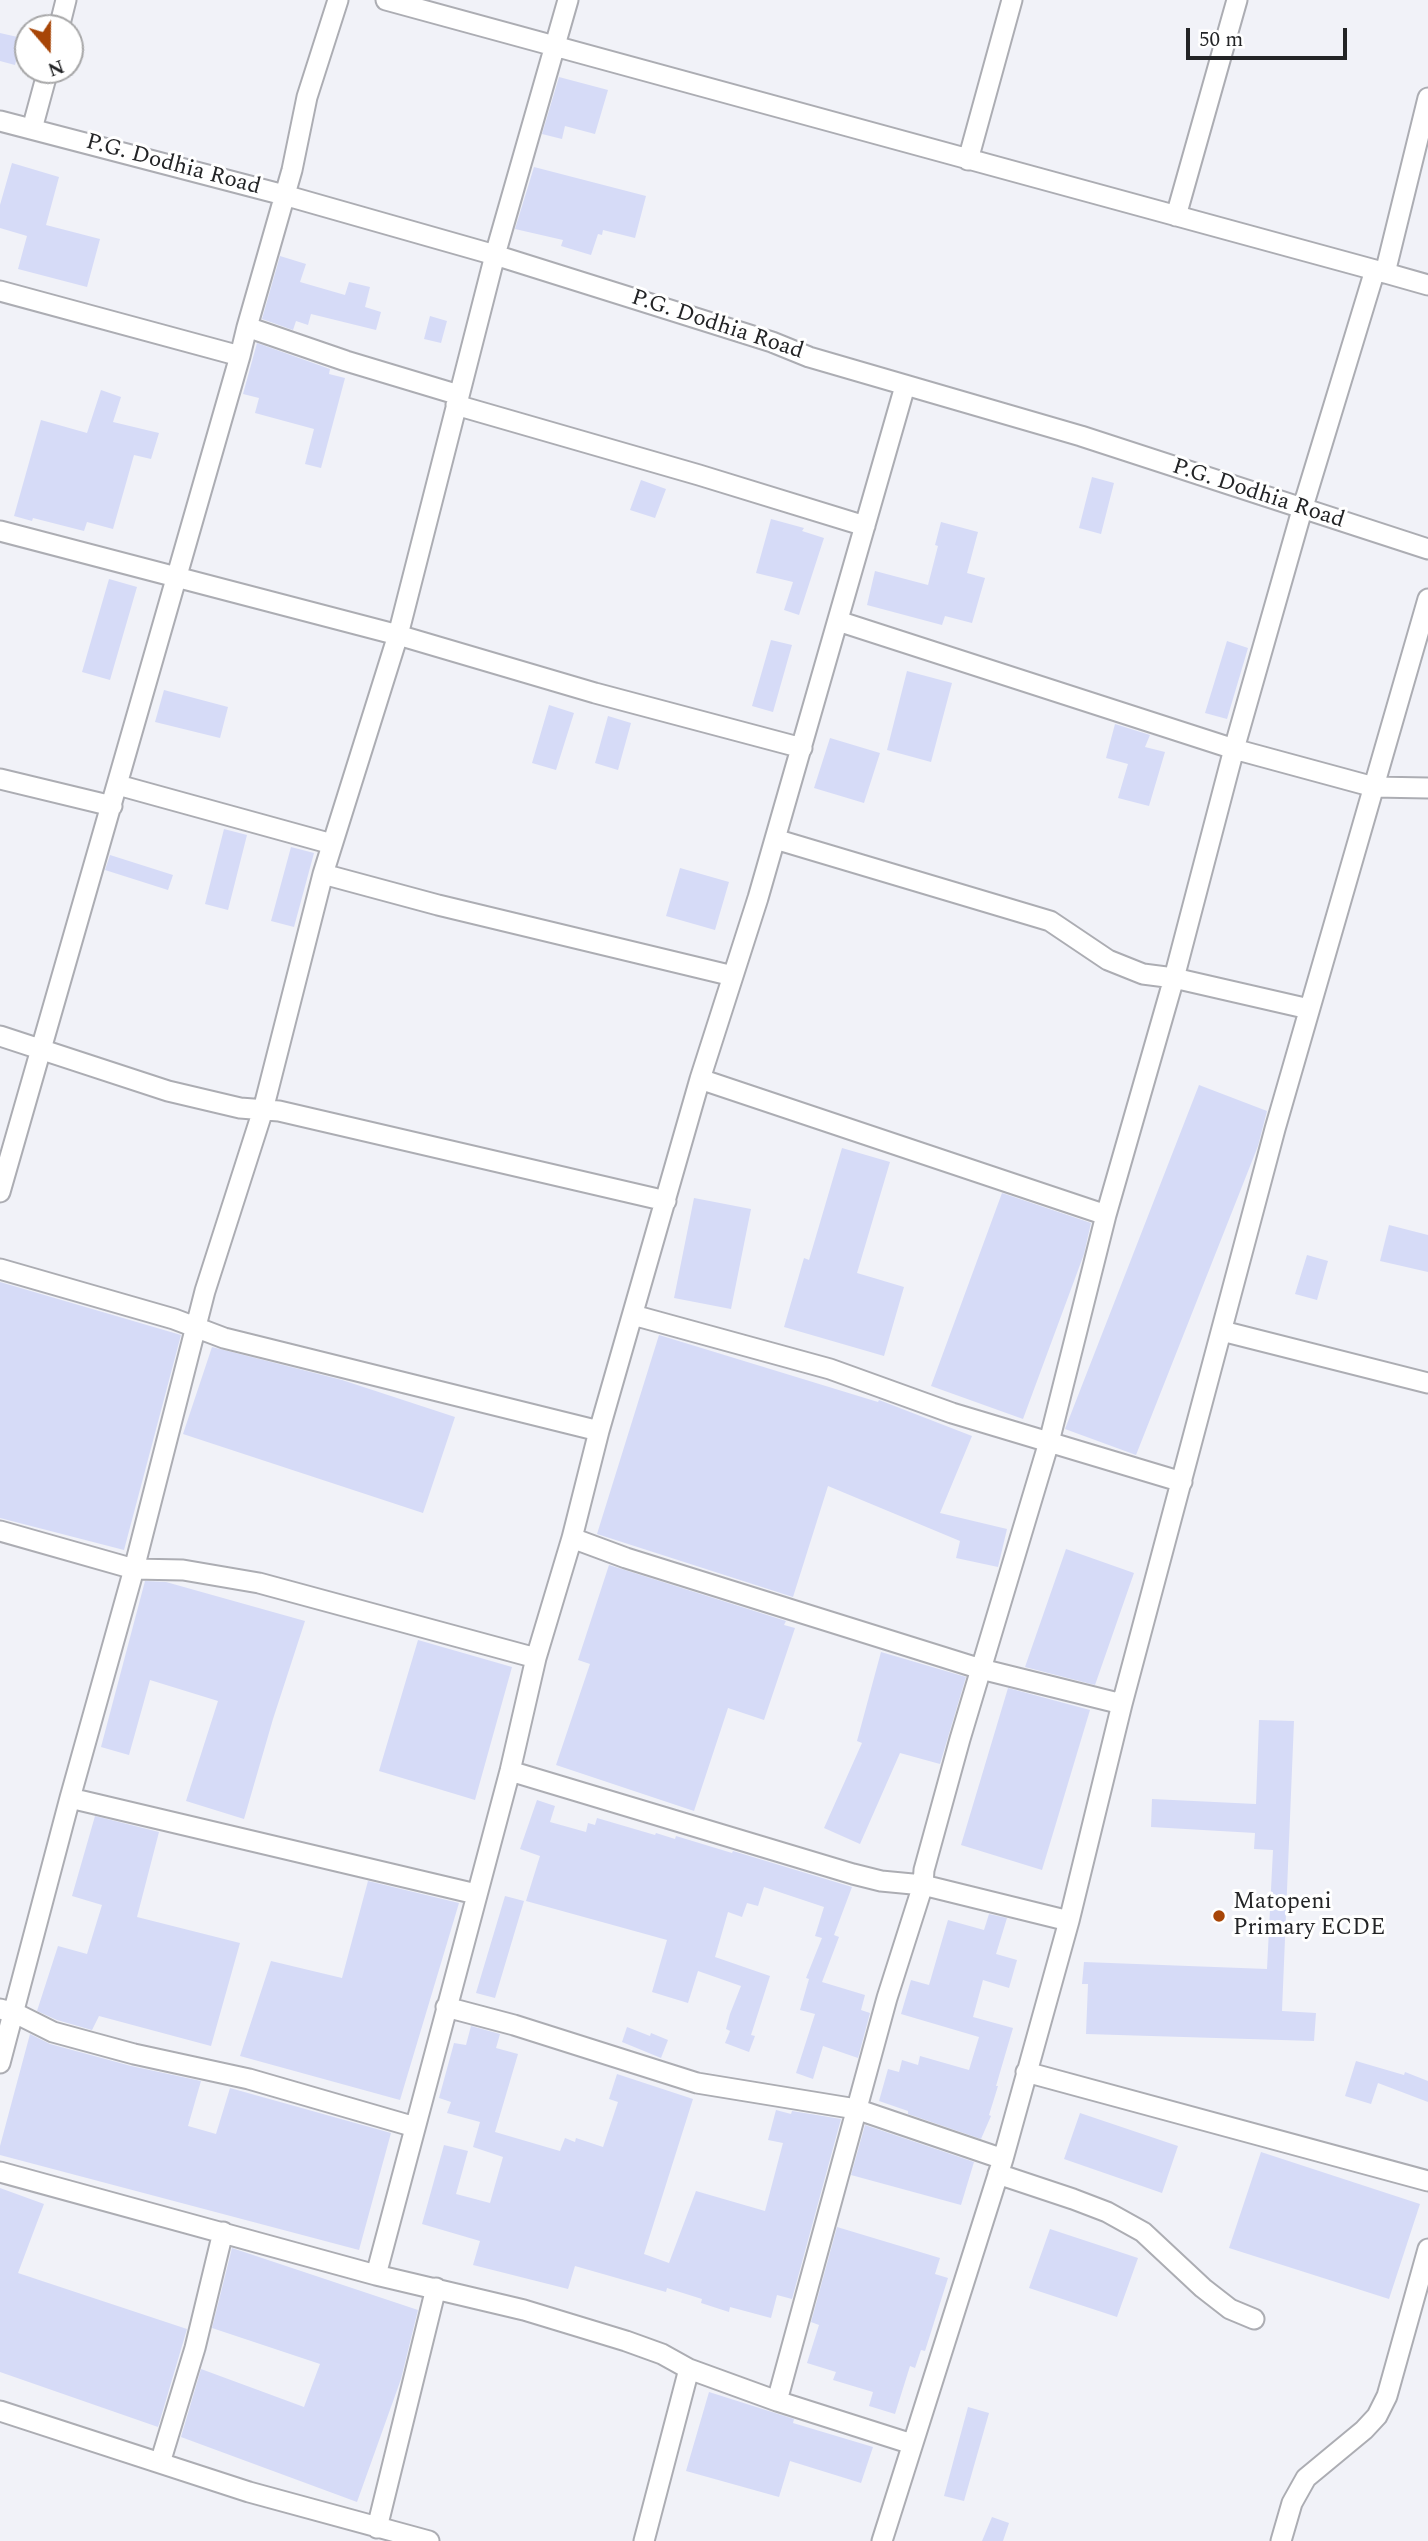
<!DOCTYPE html>
<style>
body{margin:0}
#map{position:relative;width:1428px;height:2541px;overflow:hidden;background:#f1f2f8;font-family:Spectral,serif}
canvas{display:block}
.north{position:absolute;left:14px;top:14px;width:70px;height:70px;box-sizing:border-box;background:#fff;border:2px solid #a7a7a8;border-radius:50%;rotate:160deg;font-size:19px;font-weight:700;line-height:28px;text-align:center;color:#232426}
.north::after{content:'';display:block;margin:auto;width:24px;height:32px;background:#a74507;clip-path:polygon(50% 0,100% 100%,50% 72%,0 100%)}
.scale{position:absolute;left:1186px;top:28px;width:161px;height:32px;box-sizing:border-box;border:4px solid #232426;border-top:0;padding-left:9px;font-size:21px;line-height:24px;white-space:nowrap;color:#232426;-webkit-text-stroke:5px #fff;paint-order:stroke}
</style>
<div id="map">
<canvas width="1428" height="2541"></canvas>
<div class="north">N</div>
<div class="scale">50 m</div>
</div>
<script>
const g = document.querySelector('canvas').getContext('2d');
g.lineJoin = 'round';
function paint(path, color) {
  g.fillStyle = color;
  g.fill(path, 'evenodd');
}
function shape(rows) {
  const path = new Path2D();
  for (const r of rows) {
    path.moveTo(r[0], r[1]);
    for (let i = 2; i < r.length; i += 2) path.lineTo(r[i], r[i + 1]);
  }
  return path;
}
function stroke(path, color, width, dash) {
  g.strokeStyle = color;
  g.lineWidth = width;
  g.lineCap = dash ? 'butt' : 'round';
  g.setLineDash(dash || []);
  g.stroke(path);
}
function label(font, color, halo, rows, align = 'center') {
  g.font = font + ' Spectral,serif';
  g.lineWidth = 6;
  g.setLineDash([]);
  g.textBaseline = 'middle';
  g.strokeStyle = halo;
  g.fillStyle = color;
  for (const [text, x, y, turn = 0] of rows) {
    g.save();
    g.translate(x, y);
    g.rotate((+turn || 0) * Math.PI / 180);
    g.textAlign = isNaN(turn) ? turn : align;
    if (halo) g.strokeText(text, 0, 0);
    g.fillText(text, 0, 0);
    g.restore();
  }
}
paint(shape([
 [0,33,22,38,15,65,0,61],
 [559,77,608,90,595,134,565,126,562,139,542,134],
 [12,163,59,177,46,225,100,239,87,287,18,269,27,236,0,228,0,205],
 [534,167,646,196,635,238,603,230,602,235,598,234,591,255,561,246,563,240,515,229],
 [280,256,306,264,300,282,345,295,349,282,370,287,365,307,381,312,376,330,311,314,308,325,296,321,293,330,262,319],
 [430,316,447,321,441,343,424,339],
 [257,343,330,369,329,374,345,378,321,468,305,464,314,429,255,413,259,398,243,394],
 [101,390,121,397,113,422,159,433,151,459,134,455,113,529,87,522,84,531,33,518,32,521,14,516,41,420,87,433],
 [1092,477,1114,483,1101,534,1079,528],
 [641,480,666,489,655,518,630,510],
 [771,519,804,528,802,531,824,538,799,615,784,610,793,582,756,573],
 [941,522,978,532,967,573,985,578,972,623,945,616,942,625,867,605,875,571,928,585,938,546,935,545],
 [109,579,137,587,110,680,82,672],
 [771,640,792,645,773,712,752,706],
 [1227,641,1248,648,1227,719,1205,713],
 [907,671,952,683,931,762,887,750],
 [164,690,228,707,220,738,155,722],
 [549,705,574,713,556,770,532,763],
 [608,716,631,723,618,770,595,763],
 [1115,724,1150,735,1145,747,1165,752,1149,806,1118,798,1128,764,1106,758],
 [830,738,880,753,864,803,814,788],
 [224,829,247,835,228,910,205,904],
 [291,847,314,853,294,927,271,921],
 [110,855,173,875,168,890,105,870],
 [680,868,729,882,715,930,666,916],
 [1199,1085,1267,1111,1258,1146,1136,1455,1065,1429],
 [842,1148,890,1162,857,1273,904,1287,884,1356,784,1327,804,1258,809,1260],
 [1002,1193,1091,1223,1084,1254,1023,1419,931,1386],
 [694,1198,751,1209,731,1309,674,1298],
 [1389,1225,1428,1235,1428,1272,1380,1261],
 [1307,1255,1328,1261,1317,1300,1295,1294],
 [0,1282,181,1335,124,1550,0,1518],
 [659,1335,878,1402,879,1400,972,1436,940,1513,1007,1529,998,1567,956,1558,960,1541,828,1486,793,1597,597,1534],
 [212,1347,342,1380,455,1417,423,1513,183,1434],
 [1066,1549,1134,1573,1095,1685,1025,1667],
 [609,1565,786,1621,784,1625,795,1628,764,1720,728,1708,694,1811,556,1765,590,1664,578,1660],
 [145,1581,166,1582,305,1621,273,1719,244,1819,186,1801,218,1701,150,1680,129,1755,101,1747],
 [418,1640,512,1667,475,1800,379,1771],
 [881,1652,966,1677,940,1764,900,1753,860,1844,824,1828,862,1743,857,1741],
 [1008,1688,1090,1710,1042,1870,961,1845],
 [1259,1720,1294,1721,1282,2011,1316,2013,1314,2041,1086,2034,1088,1984,1082,1984,1084,1962,1267,1969,1273,1850,1254,1849,1255,1833,1151,1827,1152,1799,1256,1804],
 [537,1800,555,1806,550,1822,586,1832,588,1823,595,1825,597,1818,655,1835,656,1833,675,1839,676,1836,732,1853,733,1851,852,1887,834,1935,839,1937,822,1982,865,1995,861,2010,870,2013,858,2058,823,2046,813,2079,796,2073,815,2014,800,2010,809,1979,806,1978,822,1938,815,1936,824,1907,764,1887,758,1906,747,1903,742,1917,728,1912,715,1957,770,1976,751,2035,755,2036,749,2052,725,2043,730,2031,726,2029,730,2014,741,1986,698,1971,688,2003,652,1992,667,1940,526,1901,540,1856,520,1849],
 [95,1816,159,1832,137,1917,240,1943,211,2046,99,2016,92,2030,57,2020,37,2011,58,1946,87,1954,102,1905,72,1896],
 [368,1881,459,1903,400,2100,240,2056,271,1961,342,1978],
 [505,1896,524,1901,495,1998,476,1993],
 [989,1914,1007,1918,996,1954,1017,1960,1009,1988,983,1980,973,2017,1013,2028,996,2086,998,2086,989,2115,991,2116,981,2139,908,2114,908,2111,879,2101,888,2069,899,2072,902,2060,918,2065,920,2056,969,2070,979,2037,901,2014,911,1980,929,1985,948,1920,984,1930],
 [471,2026,500,2034,496,2048,518,2054,495,2132,560,2151,565,2138,575,2142,576,2138,603,2147,618,2102,609,2099,617,2074,693,2099,644,2254,669,2263,696,2191,765,2211,783,2143,768,2140,776,2110,791,2114,792,2111,841,2119,792,2299,777,2295,771,2318,730,2307,729,2312,701,2303,702,2299,667,2288,666,2292,575,2266,568,2289,473,2265,480,2241,422,2224,444,2145,468,2151,456,2194,490,2203,503,2157,473,2147,480,2122,447,2113,451,2102,439,2098,454,2043,466,2045],
 [627,2027,650,2036,651,2033,668,2040,661,2058,622,2042],
 [30,2034,50,2044,131,2066,201,2081,188,2126,216,2134,230,2088,391,2133,359,2250,0,2155,0,2146],
 [1356,2061,1404,2075,1405,2072,1428,2081,1428,2102,1378,2083,1371,2104,1345,2096],
 [1080,2113,1178,2146,1162,2193,1064,2159],
 [865,2125,974,2162,961,2205,851,2175],
 [1261,2152,1420,2204,1389,2299,1229,2248],
 [0,2188,44,2204,18,2273,187,2329,158,2427,0,2372],
 [837,2227,940,2258,935,2274,948,2278,925,2351,921,2350,915,2368,910,2366,895,2414,869,2406,873,2392,833,2380,836,2372,807,2363,819,2325,811,2322],
 [1050,2229,1138,2258,1117,2317,1029,2288],
 [232,2248,418,2310,401,2379,357,2502,181,2437,201,2369,304,2407,320,2364,212,2328],
 [709,2392,794,2419,793,2423,873,2447,861,2483,790,2461,779,2497,686,2471],
 [968,2407,989,2413,964,2501,944,2496],
 [992,2517,1009,2523,1003,2541,982,2541]
]), '#d6dbf7');
const minor = shape([
 [386,0,1375,270],
 [59,28,66,0],
 [0,121,284,195,495,255,772,342,809,357,1081,436,1428,549],
 [32,129,48,70],
 [968,160,1012,0],
 [1176,216,1237,0],
 [1385,273,1428,98],
 [0,291,240,356],
 [247,327,346,361,459,395],
 [456,405,699,475,865,526],
 [0,531,398,635,595,693,802,748],
 [838,621,1234,749,1374,787,1428,788],
 [0,779,112,806],
 [118,785,332,844],
 [775,839,1050,921,1108,960,1143,974,1174,978,1309,1009],
 [323,874,438,905,733,976],
 [0,1036,168,1091,240,1108,279,1111,666,1201],
 [700,1079,1106,1215],
 [0,1192,240,356,247,327,292,170,307,97,338,0],
 [0,1269,174,1319,224,1338,599,1431],
 [633,1315,830,1369,952,1413,1182,1482],
 [1222,1331,1428,1383],
 [0,1531,134,1569,183,1570,259,1583,536,1658],
 [572,1538,626,1558,981,1669,1122,1704],
 [510,1771,853,1874,881,1881,923,1885,1069,1921],
 [70,1798,476,1894],
 [446,2007,514,2025,697,2083,856,2109,1003,2159],
 [0,2009,15,2013,53,2032,134,2054,249,2079,415,2127],
 [0,2063,70,1798,134,1569,205,1291,263,1110,323,874,398,635,495,255,568,0],
 [1026,2072,1428,2181],
 [0,2172,376,2275,524,2310,626,2341,662,2354,689,2369,644,2541],
 [998,2174,1073,2199,1107,2212,1143,2232,1203,2288,1230,2309,1254,2319],
 [376,2275,510,1771,536,1658,572,1538,599,1431,700,1079,758,898,905,386],
 [689,2369,777,2401,887,1998,923,1885,924,1870,960,1739,1049,1442,1106,1215,1174,978,1234,749,1302,510,1375,270,1428,285],
 [777,2401,912,2444],
 [0,2411,249,2492,429,2541],
 [160,2463,195,2348,223,2232],
 [377,2528,436,2288],
 [882,2541,1003,2159,1069,1921,1122,1704,1275,1129,1428,599],
 [1281,2541,1292,2503,1306,2478,1364,2430,1377,2416,1387,2396,1428,2249]
]);
stroke(minor, '#acadb3', 23);
stroke(minor, '#fff', 19);
for (const [x, y, r, color] of [
 [1219,1916,7,"#a74507"]
]) {
  const dot = new Path2D();
  dot.arc(x, y, r, 0, 2 * Math.PI);
  g.fillStyle = color;
  g.fill(dot);
  stroke(dot, '#fff', 2.5);
}
label('23px', '#232426', '#fff', [
 ["P.G. Dodhia Road",173,166,15],
 ["P.G. Dodhia Road",717,326,18],
 ["P.G. Dodhia Road",1258,495,18]
]);
label('23px', '#232426', '#fff', [
 ["Matopeni",1233,1903],
 ["Primary ECDE",1233,1929]
], 'left');
</script>
